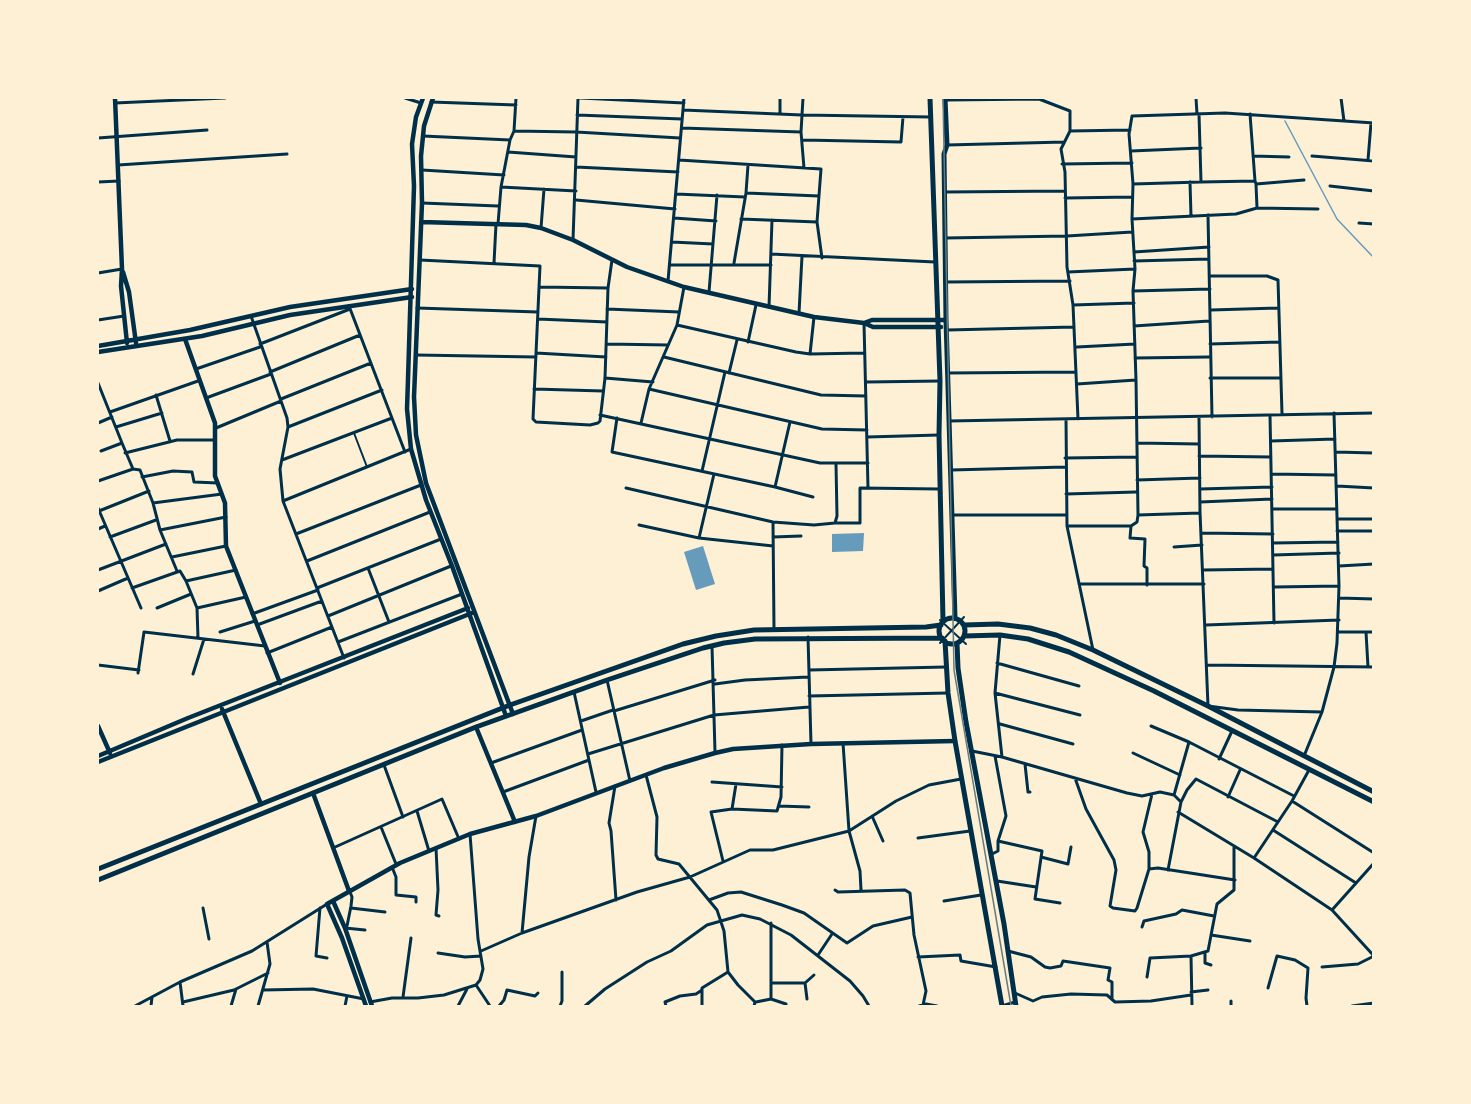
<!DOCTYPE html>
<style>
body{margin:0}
#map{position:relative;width:1471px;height:1104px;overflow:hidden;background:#fdf0d5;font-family:"PT Sans Narrow",sans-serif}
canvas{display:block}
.frame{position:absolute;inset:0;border:99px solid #fdf0d5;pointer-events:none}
</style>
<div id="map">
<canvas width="1471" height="1104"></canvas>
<div class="frame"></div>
</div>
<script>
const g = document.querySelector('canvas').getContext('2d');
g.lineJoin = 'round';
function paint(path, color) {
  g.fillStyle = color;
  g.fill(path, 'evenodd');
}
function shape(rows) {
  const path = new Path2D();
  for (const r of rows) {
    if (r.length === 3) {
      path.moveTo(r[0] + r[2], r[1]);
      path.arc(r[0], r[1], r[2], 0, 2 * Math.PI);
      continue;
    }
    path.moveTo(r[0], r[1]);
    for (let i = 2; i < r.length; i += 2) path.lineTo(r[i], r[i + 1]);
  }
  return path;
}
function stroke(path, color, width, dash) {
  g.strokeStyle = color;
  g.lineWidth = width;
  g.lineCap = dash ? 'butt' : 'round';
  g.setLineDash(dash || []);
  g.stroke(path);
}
paint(shape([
 [864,533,863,551,832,552,832,534],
 [703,546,715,584,696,590,684,552]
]), '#669bbc');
stroke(shape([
 [1285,121,1337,219,1374,258]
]), '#669bbc', 1.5);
stroke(shape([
 [354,433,367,467],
 [940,620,966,644],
 [940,643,964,617]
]), '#003049', 2);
stroke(shape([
 [405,98,421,103],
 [580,98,684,103],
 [780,98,780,114],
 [803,98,801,132,804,168],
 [1196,98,1197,114],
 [1341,98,1344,121],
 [946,100,1039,99,1070,111,1070,131,1061,149,1065,172,1067,267,1073,305,1078,419],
 [431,102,516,105],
 [115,103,225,98],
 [683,110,802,115,931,117],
 [1199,114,1201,182,1255,181,1256,184,1304,180],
 [1250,114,1255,181],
 [577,115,682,119],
 [682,128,801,132],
 [514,131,576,132,680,138],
 [1070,131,1130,130],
 [423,136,510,140],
 [98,138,207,130],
 [803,140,901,142,903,117],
 [947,145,1064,142],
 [1131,151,1201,148],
 [508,152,576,157],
 [1253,156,1289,157],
 [1312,156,1374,161],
 [679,160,821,169,817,222,822,258],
 [1368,160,1371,123],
 [1062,164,1132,163],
 [118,165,287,154],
 [576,167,678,172],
 [422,170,504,175],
 [98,182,119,181],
 [1190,182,1191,216],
 [1133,184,1201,182],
 [1330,186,1374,191],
 [501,187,576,191],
 [945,192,1065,191],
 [746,193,819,196],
 [676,194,745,197],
 [1065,198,1132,197],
 [576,200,675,209],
 [422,203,498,206],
 [1257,208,1318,209],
 [1208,215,1212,417],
 [674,218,716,221],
 [741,219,817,222],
 [1132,219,1236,214,1257,208,1256,184],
 [1359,223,1374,224],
 [498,224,501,187,510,140,514,131,516,98],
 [541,228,544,189],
 [945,238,1067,236,1132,232],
 [573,240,578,98],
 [672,242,713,244],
 [1134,252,1209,247],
 [771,254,935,262],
 [420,260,540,266,533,419,536,422,590,425,598,423,600,421,605,378,608,288,612,260],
 [1134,261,1209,259],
 [494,263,496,224],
 [734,263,746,193,748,165],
 [670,265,771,265],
 [1068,272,1135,269],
 [98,273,122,269],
 [1210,276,1267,276,1278,280,1282,414],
 [668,281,684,98],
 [946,282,1070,281],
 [539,287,608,288],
 [1133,291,1210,289],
 [709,292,717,195],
 [1073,305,1134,303],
 [349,306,405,452],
 [769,307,772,220],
 [417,308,538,312],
 [607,309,679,312],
 [1211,310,1278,308],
 [799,313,802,256],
 [251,316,287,418,288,427,280,469,283,501,344,658],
 [538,319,607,322],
 [98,320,124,316],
 [864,323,868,488],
 [677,325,796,352,810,354,864,353],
 [1134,326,1209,321],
 [947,330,1074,327],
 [748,342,756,305],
 [260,344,350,309],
 [607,344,668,345],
 [1210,344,1279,342],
 [1077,347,1135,344],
 [536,353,606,357],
 [810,354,814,317],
 [416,355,536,357],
 [664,357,821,395,866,396],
 [1135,358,1209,357],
 [196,369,260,347],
 [270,372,360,335],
 [729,373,737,340],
 [948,373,1075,372],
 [605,378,653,382],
 [1210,378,1280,378],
 [867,382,940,381],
 [98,383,122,443],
 [1077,384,1136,380],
 [534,389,603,391],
 [649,389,822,429,867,430],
 [156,395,170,441],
 [206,398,271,374],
 [281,399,371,363],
 [110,412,198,381],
 [600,415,820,463,868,463],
 [1270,415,1274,623],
 [1199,417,1200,512,1208,706,1238,710,1322,712],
 [617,418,612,452,775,487,813,497],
 [1066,419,1067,526,1093,650],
 [949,421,1374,413],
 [98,423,112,417],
 [641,423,649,389,677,325,684,287],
 [116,427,162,413],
 [288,427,382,390],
 [216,428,281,401],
 [867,437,939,435],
 [1271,441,1335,439],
 [1137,443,1199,444],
 [101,451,122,443,133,469],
 [1336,452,1374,453],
 [125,453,177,440,215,440],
 [1199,456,1271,457],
 [1065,458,1137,457],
 [282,460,392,418],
 [951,470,1065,467],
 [702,471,725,372],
 [1271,474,1336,475],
 [142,477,173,471,192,472,194,482,218,483],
 [1137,480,1200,478],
 [98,481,133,469,140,470,153,503,160,530,177,571],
 [1337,486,1374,488],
 [775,487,790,422],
 [626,488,773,522,814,525,835,523,837,516,836,464],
 [1200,489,1272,487],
 [1066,494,1136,492],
 [283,501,411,449],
 [1200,502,1272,499],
 [153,503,222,494],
 [98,508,141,608],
 [1272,509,1336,509],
 [99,511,149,491],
 [953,515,1067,515],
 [1138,515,1200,513],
 [1337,519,1374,519],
 [773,522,774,629],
 [835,523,860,523,860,488,939,489],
 [639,525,699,538,773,546],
 [1067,526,1131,526],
 [1131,526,1137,522,1138,515,1136,380,1133,291,1135,269,1132,219,1133,184,1129,134,1132,116,1225,113,1374,123],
 [1131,526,1130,538,1145,539,1144,566,1147,568,1147,585],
 [98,529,105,526],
 [160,530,226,517],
 [1337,531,1374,531],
 [1201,533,1273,534],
 [296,534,421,485],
 [110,537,156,520],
 [773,537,801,536],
 [699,538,714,474],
 [1273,543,1338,542],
 [1174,547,1202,545],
 [1273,555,1339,553],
 [172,557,226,546],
 [307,561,430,512],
 [1339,566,1374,564],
 [368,568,389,622],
 [98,570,166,544],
 [1203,570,1273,569],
 [186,581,236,570],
 [1079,584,1204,584],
 [1274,587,1339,586],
 [132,588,180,571,186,581,197,608],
 [317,588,441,539],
 [98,591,128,578],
 [1339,598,1374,599],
 [157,608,191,594],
 [252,614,318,590],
 [328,616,451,566],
 [257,625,322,601],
 [1206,625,1339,620],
 [220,632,255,621],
 [1338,632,1374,632],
 [1366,632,1368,667],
 [1000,635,995,693,1002,757],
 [808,637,811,744],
 [198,638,197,608,246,597],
 [338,642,462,594],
 [712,646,715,752],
 [267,653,332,627],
 [997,663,1079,686],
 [98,665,139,670],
 [1207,665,1374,667],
 [809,670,946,667],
 [138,673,144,632,265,646],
 [193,674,204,639],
 [607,680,630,781],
 [715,684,745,680,808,677],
 [574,692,596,792],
 [995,693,1080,715],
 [809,696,948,693],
 [614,711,715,680],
 [581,721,613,710],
 [1000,724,1073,744],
 [1151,726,1189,742,1294,796],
 [843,743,849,831,860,871,861,890],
 [972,751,1002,757,1127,793,1142,796,1160,792,1174,795,1181,802,1168,870],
 [1133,753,1180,775],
 [588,754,714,715,809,707],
 [1304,756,1322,712,1334,667,1337,643,1339,586,1334,413],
 [1219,759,1232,731],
 [491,763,582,730],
 [1025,764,1028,792,1030,792],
 [384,765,403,817],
 [646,775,657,817,656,855,658,859,679,864,717,910,724,931,728,972,738,985,755,1002,754,1006],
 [1075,778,1086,809,1114,860,1116,870,1110,906,1113,908,1135,911,1137,908,1149,869,1149,852,1143,832,1152,794],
 [712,782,782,787],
 [615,786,609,823,611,831,616,900],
 [503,792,589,760],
 [1174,795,1189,742],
 [1228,797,1240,770],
 [1292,801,1374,853],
 [1181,802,1187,790,1196,779,1278,822],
 [779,806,809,807],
 [732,809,736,784],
 [417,811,429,851],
 [1178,812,1254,858,1332,910,1374,956],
 [872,816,883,841],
 [381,827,396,864],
 [1273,830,1356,883],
 [918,838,970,831],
 [998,841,1042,851,1035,899,1060,903],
 [333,848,442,799,459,839],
 [436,848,438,890,436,915,439,916],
 [992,854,998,851,998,841,1006,816,995,756],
 [1041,857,1068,864,1071,847],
 [1254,858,1292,801,1309,770],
 [723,861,711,812,732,809,777,811,781,797,782,745],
 [392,867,396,877,396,895,416,897,416,902],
 [1149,869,1158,868,1235,880],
 [997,881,1036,887],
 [835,890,838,892,905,890,910,893,914,935,926,991,923,1005],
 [350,892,352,897,351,906,347,926,345,928,365,930],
 [709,900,728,893,741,892,782,905,804,913,847,943,873,926,912,917],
 [944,901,981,895],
 [203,908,209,939],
 [320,908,316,956,327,958],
 [351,908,385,912],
 [1332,910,1374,863],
 [771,923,771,999],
 [1142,927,1144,921,1176,914,1182,910,1214,916],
 [522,933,529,857,536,816],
 [1211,935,1250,941],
 [481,951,522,933,637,892,690,877,750,850,773,850,849,831,896,801,929,785,961,779],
 [1008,951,1031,957,1045,967,1050,968,1061,966,1063,961,1110,968,1108,980,1112,982,1112,998],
 [438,953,465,957,481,956],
 [1205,953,1205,963,1211,965],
 [818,955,832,934],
 [918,957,960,955,961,961,996,967],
 [1322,967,1358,964,1374,956],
 [1147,977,1150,958,1191,956],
 [180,982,183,1006],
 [772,983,805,983,814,975],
 [805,983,807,999],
 [476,985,490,1006],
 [1268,988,1277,956,1295,960,1308,968,1306,998,1307,1006],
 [263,990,313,989,364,999],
 [1191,992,1208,990],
 [1015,993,1033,1001,1042,997,1071,994,1107,995,1115,1002,1151,1001,1191,995],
 [403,997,411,938],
 [183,1002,234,990,268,973],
 [370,1002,392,998,418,998,444,995,476,985,480,980,483,969,478,939,470,834],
 [756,1002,771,999,786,1004,786,1006],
 [135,1006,180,982,252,951,327,904],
 [151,1006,152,997],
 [231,1006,236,989],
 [258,1006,270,964,267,942],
 [345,1006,347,996],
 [458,1006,467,989],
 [499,1006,504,1000,507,990,535,996,538,993],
 [560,1006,562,1001,562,972],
 [585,1006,605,989,647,962,671,951,707,925,742,915,760,919,791,935,850,981,863,996,869,1006],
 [666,1006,665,1002,680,996,696,994,702,990],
 [702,1006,702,988,728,972],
 [919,1006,926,1004,937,1006],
 [1002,1006,1015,1002],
 [1192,1006,1191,956,1208,951,1217,904,1234,890,1234,847],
 [1231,1006,1231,1001],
 [1352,1006,1374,1003]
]), '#003049', 3);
stroke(shape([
 [115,98,122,269,121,286,127,343],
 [423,98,416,117,412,144,414,186,408,379,407,409,411,449,426,500,452,566,506,716],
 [433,98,424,126,421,156,422,203,414,397,416,435,426,483,513,714],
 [421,222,526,225,541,228,573,240,627,267,684,287,814,317,864,323,873,327,941,327],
 [123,272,129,292,136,343],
 [864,323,872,320,946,320],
 [185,339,215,423,215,476,225,503,226,546,280,683],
 [98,346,190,330,290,307,412,289],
 [98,352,202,336,290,315,412,297],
 [222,709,261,804],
 [98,726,110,753],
 [476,727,515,822],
 [98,756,188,718,468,608],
 [98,762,472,613],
 [313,793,349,891],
 [333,901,345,928,372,1006],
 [366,1006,342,938,327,904,400,863,470,834,536,816,664,768,715,753,733,749,811,744,955,741]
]), '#003049', 4.5);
stroke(shape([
 [930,98,940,381,939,435,943,621],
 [945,98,947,145,944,154,946,320,955,618],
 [952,631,13],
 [964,625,998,624,1030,628,1056,635,1093,650,1208,706,1374,792],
 [964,636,1000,635,1028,639,1069,652,1154,691,1374,802],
 [945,641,948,693,955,741,1002,1006],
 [957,643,958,668,966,722,1004,924,1016,1006],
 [98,869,510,705,683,644,716,636,754,630,926,627,941,625],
 [98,880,476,727,607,680,703,648,724,643,755,639,942,638]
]), '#003049', 5);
stroke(shape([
 [943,98,954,670,1011,1006]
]), '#657d81', 1.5);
</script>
